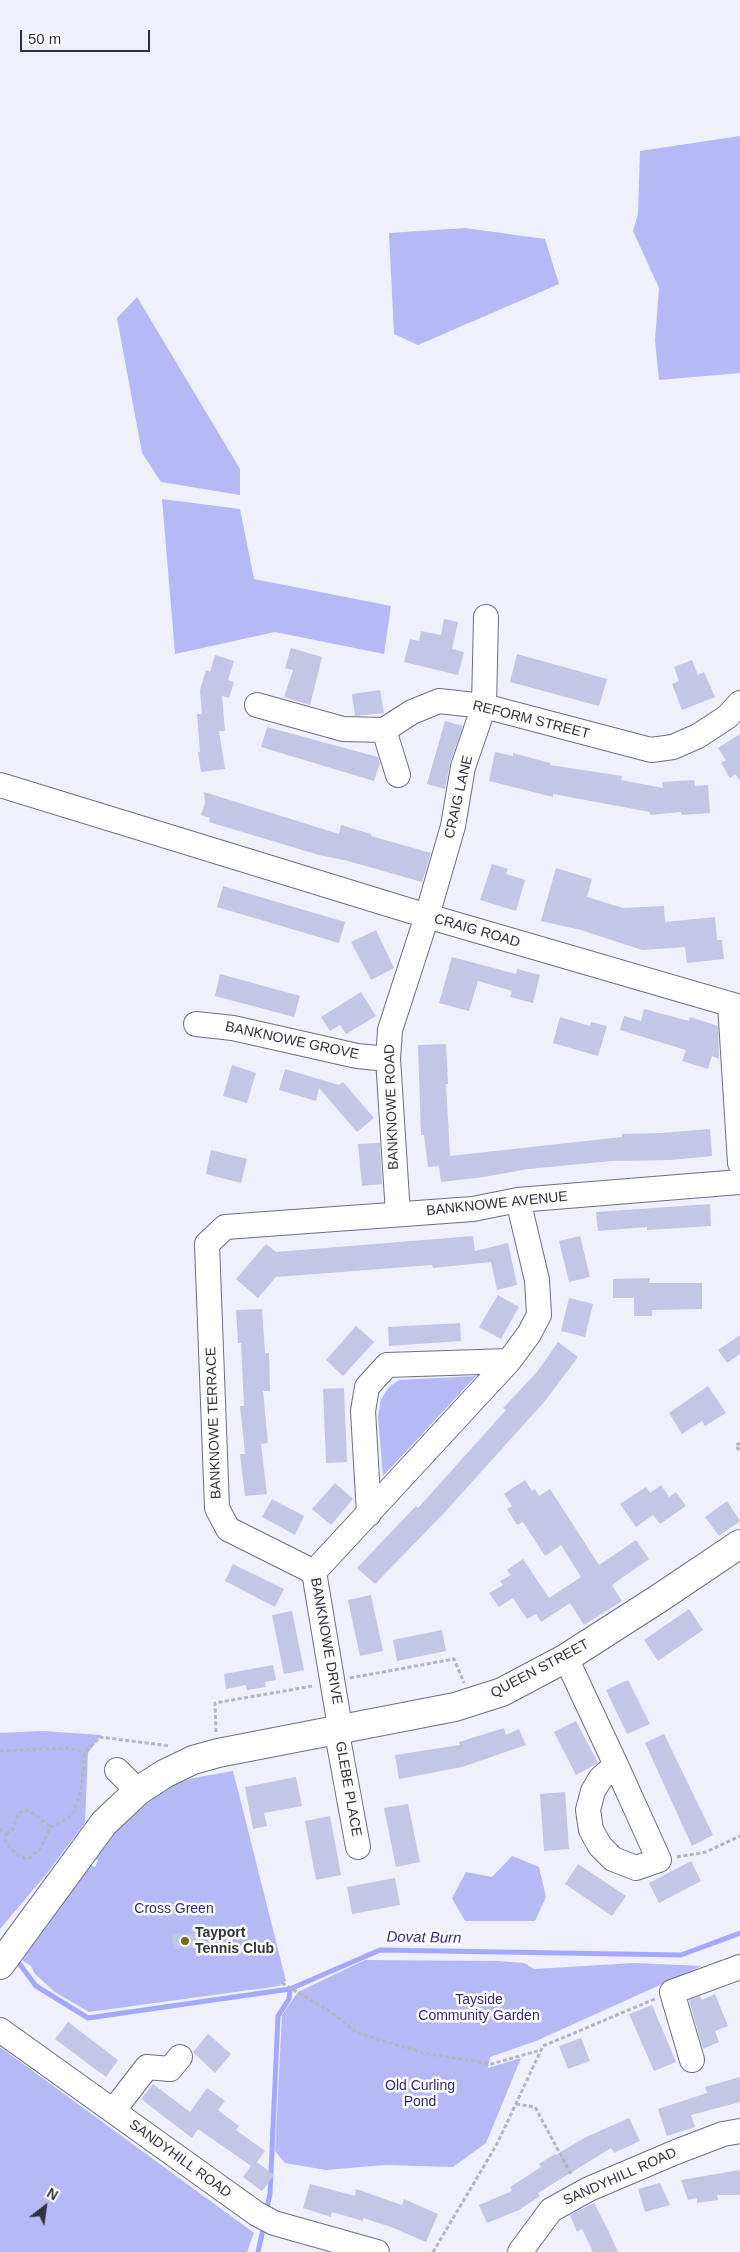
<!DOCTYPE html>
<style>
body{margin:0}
#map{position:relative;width:740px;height:2252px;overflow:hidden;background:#eff0fc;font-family:Arial,sans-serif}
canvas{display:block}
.north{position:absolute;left:20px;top:2182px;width:50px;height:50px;-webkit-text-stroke:4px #fff;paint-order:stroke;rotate:30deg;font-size:14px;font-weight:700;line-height:20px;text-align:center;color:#31323e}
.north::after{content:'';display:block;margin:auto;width:18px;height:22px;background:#31323e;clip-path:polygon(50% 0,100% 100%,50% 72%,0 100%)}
.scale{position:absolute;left:20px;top:30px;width:130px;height:22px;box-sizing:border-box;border:2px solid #31323e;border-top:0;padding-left:6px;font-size:15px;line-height:18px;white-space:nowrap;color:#31323e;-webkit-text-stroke:4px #fff;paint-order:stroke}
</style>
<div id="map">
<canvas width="740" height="2252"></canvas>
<div class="north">N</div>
<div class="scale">50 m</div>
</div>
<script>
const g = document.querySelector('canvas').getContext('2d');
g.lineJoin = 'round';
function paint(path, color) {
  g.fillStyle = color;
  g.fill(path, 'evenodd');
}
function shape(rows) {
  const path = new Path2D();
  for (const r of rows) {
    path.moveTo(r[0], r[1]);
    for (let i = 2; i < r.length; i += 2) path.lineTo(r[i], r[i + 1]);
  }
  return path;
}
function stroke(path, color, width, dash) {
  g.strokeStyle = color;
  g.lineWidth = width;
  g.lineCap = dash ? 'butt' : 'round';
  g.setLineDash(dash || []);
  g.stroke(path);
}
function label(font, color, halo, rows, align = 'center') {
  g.font = font + ' Arial,sans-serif';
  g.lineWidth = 5;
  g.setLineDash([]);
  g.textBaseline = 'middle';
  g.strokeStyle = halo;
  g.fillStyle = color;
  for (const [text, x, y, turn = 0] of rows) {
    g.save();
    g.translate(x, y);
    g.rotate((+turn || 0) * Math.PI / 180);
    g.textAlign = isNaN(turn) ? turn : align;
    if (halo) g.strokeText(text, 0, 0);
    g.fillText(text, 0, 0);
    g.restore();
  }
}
paint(shape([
 [740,136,740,373,659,380,655,340,659,288,633,231,638,214,640,151],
 [465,228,545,239,559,284,418,345,394,334,389,233],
 [137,297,240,469,240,495,161,482,142,453,117,318],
 [162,499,240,509,254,579,391,606,384,654,275,632,175,654],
 [476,1376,383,1476,378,1417,381,1399,389,1387,399,1380],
 [42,1731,101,1735,88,1753,85,1823,48,1872,0,1929,0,1733],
 [233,1771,286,1981,279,1986,89,2012,55,1992,35,1974,31,1966,22,1960,90,1865,95,1867,98,1861,95,1858,122,1824,168,1786,193,1778],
 [512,1856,539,1867,546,1897,535,1921,465,1921,452,1898,466,1872,492,1877],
 [365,1960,498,1961,524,1963,534,1969,634,1963,702,1966,536,2041,490,2057,488,2068,521,2058,486,2143,453,2167,385,2165,326,2170,285,2163,275,2151,282,2015,298,1992],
 [0,2047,254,2233,247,2252,0,2252]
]), '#b5b9f6');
stroke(shape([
 [15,1958,36,1986,88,2018,290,1989,380,1950,681,1955,740,1933],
 [266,2212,270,2194,278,2016,289,1999,290,1989],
 [258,2252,264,2225]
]), '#a5a8ff', 5);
paint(shape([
 [444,619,458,622,452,649,464,652,458,675,404,662,410,639,419,641,421,631,441,635],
 [291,648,322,657,310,705,284,697,293,670,285,668],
 [517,654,607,679,599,706,510,682],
 [215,655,234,661,228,680,234,682,229,698,222,696,225,731,219,731,225,769,201,772,198,752,200,752,197,714,202,714,200,690,206,670,210,672],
 [692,660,698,675,704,672,715,697,682,710,672,684,679,681,674,667],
 [380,690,384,713,355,716,352,694],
 [445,721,463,726,450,763,445,789,427,784],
 [267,727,378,757,380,763,374,781,261,747],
 [740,734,740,781,735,774,730,778,721,763,726,760,718,748],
 [495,752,513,756,513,753,550,763,550,765,622,776,621,780,663,788,662,782,694,780,695,786,708,785,710,813,682,815,681,812,650,815,650,812,553,794,553,797,489,781],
 [204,792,339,834,341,825,371,834,371,836,431,853,422,882,348,861,319,855,209,822,210,818,201,815,205,803],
 [492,864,508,869,506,874,525,880,516,911,480,900],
 [556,868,592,879,587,897,623,908,664,906,665,922,715,917,717,940,722,940,724,959,687,963,685,947,642,950,581,930,541,921],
 [223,886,345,922,339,943,217,907],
 [376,930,394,968,371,980,351,942],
 [452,957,516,974,517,969,540,975,533,1003,510,997,512,991,478,981,469,1011,439,1003],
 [220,974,300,996,294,1017,215,996],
 [361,992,376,1016,346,1034,340,1025,330,1031,321,1017],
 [644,1009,689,1021,690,1017,718,1026,719,1059,712,1056,708,1069,682,1061,686,1050,620,1030,624,1016,641,1021],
 [560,1017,590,1026,591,1022,607,1026,598,1056,553,1043],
 [446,1044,448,1084,446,1084,450,1156,622,1137,622,1134,661,1133,710,1129,712,1156,671,1160,612,1161,528,1169,484,1177,441,1182,439,1166,428,1167,424,1135,421,1135,418,1045],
 [232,1065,256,1073,247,1103,223,1096],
 [285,1069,339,1085,343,1082,374,1118,357,1132,319,1088,316,1101,279,1090],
 [380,1143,382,1184,362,1186,358,1144],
 [211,1150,247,1159,241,1183,206,1174],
 [710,1204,711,1226,647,1230,647,1227,598,1231,596,1212],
 [473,1236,475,1251,508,1243,517,1285,497,1290,491,1262,433,1268,432,1265,276,1277,258,1298,236,1279,266,1244,276,1252],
 [580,1236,590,1277,569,1282,559,1241],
 [650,1278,649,1283,702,1283,702,1309,652,1310,652,1316,634,1316,634,1298,613,1298,613,1279],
 [498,1295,519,1307,501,1339,479,1327],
 [569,1298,593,1304,585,1337,561,1331],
 [262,1309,265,1353,269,1353,270,1391,263,1391,268,1443,261,1444,267,1494,245,1496,240,1454,245,1454,240,1406,244,1406,241,1343,238,1343,236,1310],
 [460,1323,461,1341,389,1346,388,1327],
 [356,1326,374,1342,343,1376,326,1360],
 [740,1335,740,1354,727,1363,718,1350],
 [558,1342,578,1357,545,1401,444,1513,375,1584,357,1568,416,1506,418,1508,506,1410,503,1408,537,1372],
 [708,1386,726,1413,705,1426,702,1421,682,1434,669,1413],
 [344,1388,347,1462,326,1463,323,1389],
 [525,1480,532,1491,535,1489,539,1496,550,1489,599,1565,636,1540,649,1559,612,1585,622,1601,584,1625,570,1603,541,1622,536,1614,527,1619,513,1598,499,1607,489,1593,503,1585,500,1581,511,1575,507,1570,523,1559,549,1598,581,1577,561,1545,545,1556,523,1522,517,1525,507,1509,512,1506,504,1494],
 [335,1483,353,1499,331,1525,312,1509],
 [661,1485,669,1497,676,1492,686,1506,660,1524,653,1515,636,1527,620,1504,646,1487,650,1493],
 [272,1499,304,1516,295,1535,262,1517],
 [727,1501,740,1521,719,1536,705,1517],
 [233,1564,284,1589,275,1607,225,1581],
 [371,1595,383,1651,360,1656,348,1600],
 [689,1609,703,1630,658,1661,644,1640],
 [292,1611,304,1670,284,1674,272,1615],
 [442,1630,446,1651,397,1661,393,1640],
 [273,1665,276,1680,265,1682,266,1687,247,1690,246,1685,226,1689,224,1674],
 [628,1680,650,1724,627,1734,606,1690],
 [576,1721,598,1763,576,1775,554,1732],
 [504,1728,506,1735,519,1729,526,1745,462,1767,399,1779,395,1755,460,1745,459,1742],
 [664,1734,713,1835,692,1846,645,1743],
 [296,1777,302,1806,264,1813,267,1826,253,1829,245,1787],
 [565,1792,569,1849,544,1851,540,1794],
 [408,1804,420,1862,396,1867,384,1808],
 [330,1816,341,1875,316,1880,305,1821],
 [691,1861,701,1881,659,1903,649,1883],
 [578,1864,626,1896,612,1916,565,1884],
 [395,1878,400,1905,352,1914,347,1887],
 [198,1933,199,1947,173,1949,172,1934],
 [715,1994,728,2026,715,2031,719,2042,703,2049,689,2000,700,1996,702,2000],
 [652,2005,676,2062,654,2071,629,2014],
 [68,2022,118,2060,106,2077,55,2039],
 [208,2034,231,2054,215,2073,193,2052],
 [581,2038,590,2061,568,2069,559,2046],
 [740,2077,740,2102,691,2115,695,2127,667,2136,658,2109,707,2093,705,2087],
 [153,2084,190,2112,207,2088,225,2101,218,2110,239,2126,236,2130,265,2151,257,2162,274,2175,262,2191,243,2177,251,2166,198,2129,192,2138,141,2099],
 [629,2118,640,2141,614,2153,611,2148,538,2193,540,2196,519,2210,487,2223,479,2205,512,2191,510,2187,541,2167,539,2164,555,2154,556,2155,584,2138],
 [740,2170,740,2195,717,2195,718,2200,697,2203,697,2198,688,2200,681,2180],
 [660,2183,670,2205,645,2212,638,2189],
 [310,2184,355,2196,356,2189,402,2205,404,2199,438,2214,426,2242,391,2227,363,2218,363,2221,332,2212,331,2217,303,2208],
 [594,2203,608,2230,618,2252,593,2252,582,2229,577,2232,570,2215]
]), '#c3c6e4');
const minor = shape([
 [257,705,343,729,384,730,412,712,439,701,484,706,651,750,673,747,698,736,727,717,740,703],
 [384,730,398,775],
 [0,785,427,916,740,1007],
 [730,1004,740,1163],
 [196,1024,233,1028,357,1056,388,1059],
 [398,1214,388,1059,390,1030,427,916,453,826,463,767,484,706,486,617],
 [369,1514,363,1411,367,1387,387,1365,509,1361],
 [314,1572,228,1529,217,1508,207,1244,225,1227,473,1209,518,1200,740,1182],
 [566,1658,616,1765,659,1860,636,1868,613,1859,600,1846,591,1830,588,1810,593,1791,601,1778,616,1765],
 [117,1770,138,1791],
 [358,1847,339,1744,339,1721,314,1572,509,1361,529,1334,539,1315,537,1280,518,1200],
 [0,2030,257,2214,274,2223,377,2252],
 [692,2060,672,1992,740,1967],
 [113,2111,147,2067,170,2069,180,2057],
 [520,2252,551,2210,589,2189,676,2152,723,2134,740,2131]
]);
const major = shape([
 [0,1965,104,1823,138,1791,164,1774,193,1760,218,1753,455,1707,502,1692,566,1658,658,1599,740,1544]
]);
stroke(minor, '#6b6d88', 26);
stroke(major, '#6b6d88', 30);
stroke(shape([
 [740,1443,736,1445,740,1452],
 [350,1678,454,1659,464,1683],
 [216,1732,215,1703,313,1686],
 [0,1751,67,1748,85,1752],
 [0,1829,6,1834,5,1841,11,1849,20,1857,28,1859,39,1850,51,1827,68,1818,74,1812,81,1791,85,1752,100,1737,170,1746],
 [6,1834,13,1829,18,1814,24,1810,31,1812,51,1827],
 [677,1857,706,1852,740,1836],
 [282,1983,331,2012,357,2033,424,2053,491,2064,541,2050],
 [516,2104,535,2107,572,2176],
 [433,2252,497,2144,543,2046,655,1999]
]), '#b4b5c1', 3, [4, 2.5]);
stroke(minor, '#fff', 24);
stroke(major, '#fff', 28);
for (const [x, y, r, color] of [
 [185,1941,5,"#716f10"]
]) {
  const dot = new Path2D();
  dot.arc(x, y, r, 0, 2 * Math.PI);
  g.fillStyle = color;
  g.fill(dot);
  stroke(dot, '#fff', 2);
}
label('14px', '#31323e', '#fff', [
 ["REFORM STREET",531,720,14],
 ["CRAIG LANE",459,797,-77],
 ["CRAIG ROAD",477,931,16],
 ["BANKNOWE GROVE",292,1041,12],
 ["BANKNOWE ROAD",392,1107,-92],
 ["BANKNOWE AVENUE",497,1204,-6],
 ["BANKNOWE TERRACE",214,1423,-92],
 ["BANKNOWE DRIVE",326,1641,80],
 ["QUEEN STREET",540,1669,-28],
 ["GLEBE PLACE",348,1789,80],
 ["SANDYHILL ROAD",180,2159,36],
 ["SANDYHILL ROAD",620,2177,-24]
]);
label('14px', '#332687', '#fff', [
 ["Cross Green",174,1909],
 ["Tayside",479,2000],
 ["Community Garden",479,2016],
 ["Old Curling",420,2086],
 ["Pond",420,2102]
]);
label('bold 14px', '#31323e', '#fff', [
 ["Tayport",195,1933],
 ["Tennis Club",195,1949]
], 'left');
label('italic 15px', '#372a8c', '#fff', [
 ["Dovat Burn",424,1938,1]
]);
</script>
